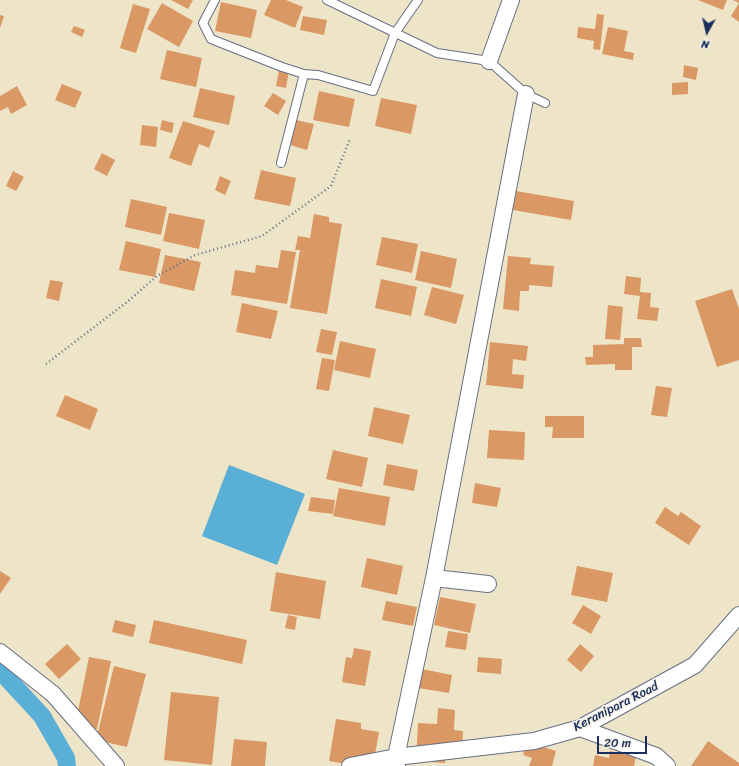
<!DOCTYPE html>
<style>
body{margin:0}
#map{position:relative;width:739px;height:766px;overflow:hidden;background:#eee5c9;font-family:Sriracha,sans-serif}
canvas{display:block}
.north{position:absolute;left:687px;top:12px;width:40px;height:40px;-webkit-text-stroke:3px #f7f3e8;paint-order:stroke;rotate:188deg;font-size:11px;font-weight:700;line-height:16px;text-align:center;color:#1b2f5e}
.north::after{content:'';display:block;margin:auto;width:14px;height:18px;background:#1b2f5e;clip-path:polygon(50% 0,100% 100%,50% 72%,0 100%)}
.scale{position:absolute;left:597px;top:736px;width:50px;height:18px;box-sizing:border-box;border:2px solid #1b2f5e;border-top:0;padding-left:5px;font-size:12px;line-height:14px;white-space:nowrap;color:#1b2f5e;-webkit-text-stroke:3px #f7f3e8;paint-order:stroke}
</style>
<div id="map">
<canvas width="739" height="766"></canvas>
<div class="north">N</div>
<div class="scale">20 m</div>
</div>
<script>
const g = document.querySelector('canvas').getContext('2d');
g.lineJoin = 'round';
function paint(path, color) {
  g.fillStyle = color;
  g.fill(path, 'evenodd');
}
function shape(rows) {
  const path = new Path2D();
  for (const r of rows) {
    path.moveTo(r[0], r[1]);
    for (let i = 2; i < r.length; i += 2) path.lineTo(r[i], r[i + 1]);
  }
  return path;
}
function stroke(path, color, width, dash) {
  g.strokeStyle = color;
  g.lineWidth = width;
  g.lineCap = dash ? 'butt' : 'round';
  g.setLineDash(dash || []);
  g.stroke(path);
}
function label(font, color, halo, rows, align = 'center') {
  g.font = font + ' Sriracha,sans-serif';
  g.lineWidth = 3.5;
  g.setLineDash([]);
  g.textBaseline = 'middle';
  g.strokeStyle = halo;
  g.fillStyle = color;
  for (const [text, x, y, turn = 0] of rows) {
    g.save();
    g.translate(x, y);
    g.rotate((+turn || 0) * Math.PI / 180);
    g.textAlign = isNaN(turn) ? turn : align;
    if (halo) g.strokeText(text, 0, 0);
    g.fillText(text, 0, 0);
    g.restore();
  }
}
paint(shape([
 [229,465,305,494,277,565,202,536]
]), '#59afd6');
stroke(shape([
 [0,672,5,676,42,716,66,758,67,766]
]), '#59afd6', 18);
paint(shape([
 [171,0,193,0,188,9],
 [271,0,286,0,303,7,295,28,264,15],
 [698,0,727,0,723,10],
 [733,0,739,0,739,22,731,16,739,3],
 [221,2,257,10,251,38,215,31],
 [162,3,193,21,179,47,147,29],
 [133,4,150,9,136,53,120,48],
 [597,14,604,15,600,50,593,49,594,41,577,38,578,27,595,29],
 [0,15,4,16,0,28],
 [303,16,327,20,324,35,300,30],
 [74,26,85,30,82,37,71,32],
 [608,27,628,31,624,51,634,53,633,60,602,54],
 [167,50,202,58,196,87,160,79],
 [684,65,698,68,696,80,683,77],
 [279,70,289,71,286,88,276,86],
 [688,82,688,94,672,95,672,83],
 [62,84,82,92,75,108,55,100],
 [17,86,27,105,11,114,8,107,0,111,0,96],
 [200,88,235,96,229,125,193,117],
 [319,91,355,99,349,127,313,120],
 [273,93,286,101,278,115,264,106],
 [381,98,417,105,411,134,375,126],
 [162,120,174,123,172,133,160,130],
 [296,120,314,124,307,150,290,145],
 [183,121,215,131,209,148,199,144,191,166,169,158],
 [142,125,158,127,156,147,140,145],
 [102,153,115,160,107,176,94,169],
 [261,170,296,178,290,206,254,199],
 [13,171,24,177,16,191,6,186],
 [220,176,231,181,225,195,215,190],
 [516,191,574,201,571,220,513,210],
 [131,199,167,207,161,235,125,227],
 [169,213,205,220,199,249,163,241],
 [314,214,329,217,329,222,342,224,327,314,290,308,300,250,295,250,298,236,310,238],
 [382,237,418,244,412,273,376,265],
 [126,241,161,249,155,277,119,270],
 [281,250,296,252,287,304,231,295,235,270,255,273,256,265,278,268],
 [421,251,457,259,451,288,415,280],
 [165,255,201,262,194,291,159,283],
 [508,256,531,258,530,264,554,266,552,287,529,285,529,291,520,291,519,311,503,309],
 [626,276,641,278,640,292,651,293,650,307,659,308,657,321,637,319,640,296,624,294],
 [381,279,417,287,411,316,375,308],
 [50,280,63,282,59,301,46,298],
 [432,287,464,295,456,324,424,315],
 [732,289,739,309,739,360,717,367,695,301],
 [242,303,278,311,271,339,236,332],
 [608,305,623,307,620,340,605,339],
 [321,329,337,332,332,355,316,352],
 [624,338,641,338,642,347,632,347,632,370,615,370,615,364,586,365,585,357,593,357,593,345,624,344],
 [340,341,376,349,370,378,334,370],
 [490,342,528,346,526,361,513,359,512,374,524,375,523,389,486,385],
 [322,358,335,360,329,391,316,389],
 [656,386,672,388,667,417,651,415],
 [65,395,98,409,90,430,56,416],
 [374,407,410,415,403,444,368,436],
 [545,416,584,416,584,438,552,438,553,427,545,427],
 [489,430,525,432,524,460,487,458],
 [333,450,368,458,362,487,326,479],
 [387,464,418,470,414,491,383,485],
 [475,483,501,488,497,507,472,503],
 [339,488,390,497,385,526,333,516],
 [311,497,335,500,333,514,308,511],
 [665,507,678,516,681,512,701,526,689,545,655,523],
 [367,558,403,566,397,595,361,587],
 [577,566,613,573,607,602,571,595],
 [0,571,11,578,0,594],
 [276,572,326,581,320,619,270,611],
 [440,597,476,604,470,633,434,625],
 [386,601,417,607,413,626,382,620],
 [583,605,601,616,591,634,572,623],
 [288,615,297,617,295,630,285,628],
 [115,620,136,625,133,637,112,632],
 [154,620,247,640,242,664,149,643],
 [448,631,468,634,466,650,445,647],
 [67,644,81,659,59,679,45,664],
 [580,644,594,656,581,672,567,660],
 [354,648,371,651,365,686,342,682,346,657,352,658],
 [89,657,111,661,97,729,78,726,81,712,78,711],
 [478,657,502,659,501,674,477,672],
 [114,666,146,674,127,747,96,740],
 [422,669,452,675,449,693,418,688],
 [171,692,219,697,212,765,164,760],
 [438,708,455,710,454,730,463,731,462,749,446,748,445,763,416,761,418,723,437,724],
 [336,719,361,723,361,729,379,732,373,766,358,766,329,761],
 [234,739,267,742,265,766,231,766],
 [708,741,739,763,739,766,691,766],
 [537,745,556,751,552,766,529,766,532,758,523,755,526,746],
 [610,751,636,757,634,766,593,766,595,755,609,758]
]), '#da9864');
const lane = shape([
 [215,0,203,23,211,39,282,67,304,74,318,75,373,91,395,33,418,0],
 [327,0,437,53,489,61,526,94,545,103],
 [281,163,304,74]
]);
const street = shape([
 [489,61,511,0],
 [434,578,488,584],
 [0,652,53,694,116,766],
 [580,728,656,756,667,766],
 [350,766,396,757,534,741,580,728,695,665,739,615],
 [397,766,396,757,434,578,526,94]
]);
stroke(lane, '#656f83', 10);
stroke(street, '#656f83', 18);
stroke(shape([
 [46,364,127,302,157,276,195,255,262,236,331,186,350,139]
]), '#656f83', 2.5, [1, 3]);
stroke(lane, '#fff', 8);
stroke(street, '#fff', 16);
label('13px', '#1b2f5e', '#f7f3e8', [
 ["Keranipara Road",616,707,-27]
]);
</script>
